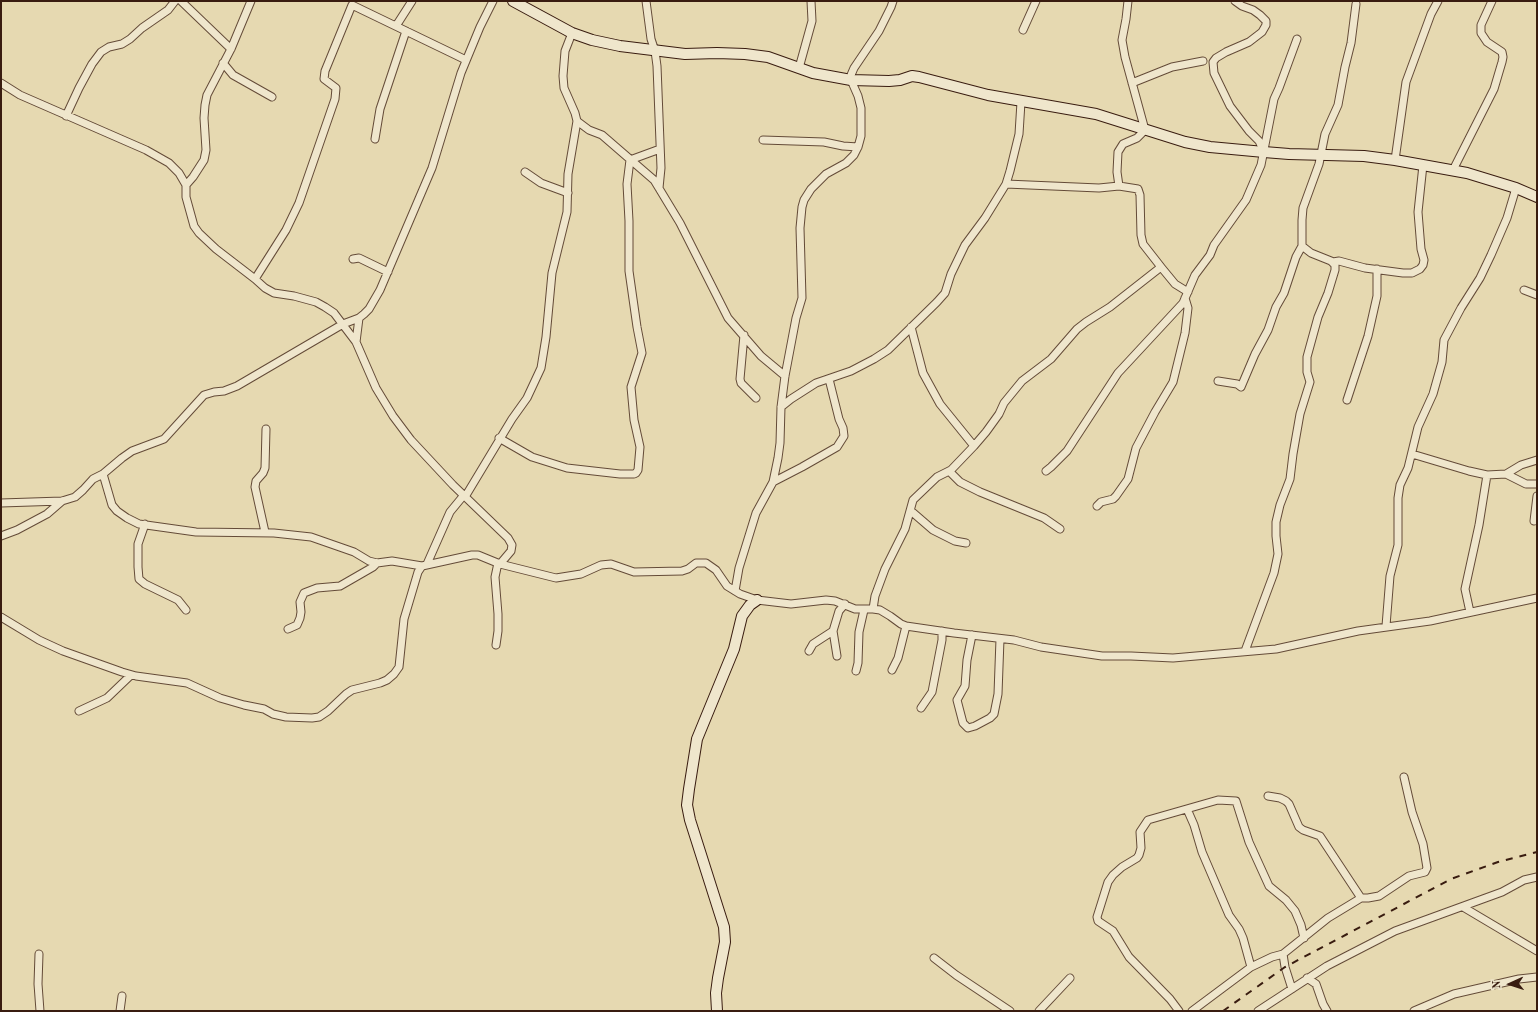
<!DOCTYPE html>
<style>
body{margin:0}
#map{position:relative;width:1538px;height:1012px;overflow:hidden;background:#e6d9b1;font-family:"Old Standard TT",serif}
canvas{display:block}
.frame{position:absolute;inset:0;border:2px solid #391c10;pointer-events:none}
.north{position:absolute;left:1490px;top:964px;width:40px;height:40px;-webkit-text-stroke:3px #efe6cc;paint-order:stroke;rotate:267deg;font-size:11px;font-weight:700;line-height:16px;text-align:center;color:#391c10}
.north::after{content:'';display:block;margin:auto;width:14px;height:18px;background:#391c10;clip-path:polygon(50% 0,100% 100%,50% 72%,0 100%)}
</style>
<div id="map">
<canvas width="1538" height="1012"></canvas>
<div class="frame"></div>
<div class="north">N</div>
</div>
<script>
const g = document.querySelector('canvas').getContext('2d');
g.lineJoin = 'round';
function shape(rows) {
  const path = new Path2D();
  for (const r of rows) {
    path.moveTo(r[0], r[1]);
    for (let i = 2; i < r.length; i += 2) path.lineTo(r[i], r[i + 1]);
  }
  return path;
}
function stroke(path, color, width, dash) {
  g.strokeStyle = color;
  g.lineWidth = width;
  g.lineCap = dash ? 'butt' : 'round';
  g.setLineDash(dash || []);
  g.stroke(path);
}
const street = shape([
 [181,1,231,49],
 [646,1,651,39,655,51,657,66,661,168,659,188],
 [1235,1,1242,6,1253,10,1260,15,1266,21,1266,25,1262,32,1249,42,1226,52,1216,58,1213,62,1214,73,1230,106,1249,131,1259,141,1264,152],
 [396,26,412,1],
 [1023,30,1036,1],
 [223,63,233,75,272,97],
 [799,68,812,21,811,1],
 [1,83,20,95,146,150,169,163,179,173,186,185,186,197,194,226,199,233,216,249,255,279,265,288,274,293,294,296,316,302,325,307,334,313,356,342,376,388,393,416,411,440,453,485,508,538,512,545,511,551,500,564],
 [1132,83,1172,67,1203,61],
 [66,116,79,88,92,64,101,52,109,47,122,44,130,39,142,28,168,10,175,1],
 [577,121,589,130,602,135,654,180,680,223,728,318,761,356,785,376],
 [375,139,380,109,406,31],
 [763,140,824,142,843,146,858,147],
 [630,160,660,149],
 [1395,160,1406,82,1431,14,1438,1],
 [1453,170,1494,89,1502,62,1503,57,1502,52,1487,42,1481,33,1481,25,1492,1],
 [525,172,541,183,568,193],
 [1006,184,1099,188,1119,186,1117,172,1118,152,1123,144,1137,138,1145,130,1125,57,1122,40,1126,19,1128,1],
 [186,185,193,177,204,160,206,150,204,118,205,105,207,95,231,49,251,1],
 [1119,186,1138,189,1140,195,1141,235,1143,244,1161,267],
 [353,259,359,258,388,272],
 [1333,262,1339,261,1365,268,1403,273,1412,273,1420,269,1423,265,1424,260,1421,249,1418,212,1423,165],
 [255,279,286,230,299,203,335,99,336,88,324,79,325,71,352,5,466,60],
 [1524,290,1537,295],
 [911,327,923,373,940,404,974,446],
 [744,335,740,379,741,383,756,398],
 [356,342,359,318],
 [1218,381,1237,384,1241,387,1255,354,1268,330,1276,307,1284,293,1296,257,1302,246],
 [1347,400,1368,336,1377,296,1377,269],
 [781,407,791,399,816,383,851,371,874,359,888,350,937,302,945,293,951,274,965,245,985,218,1006,184,1010,171,1019,134,1021,102],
 [499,438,532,457,567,468,620,474,634,474,636,473,638,470,640,447,634,420,631,387,642,353,637,327,629,271,629,221,627,184,630,160],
 [1412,454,1469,471,1487,475,1506,474,1526,484,1537,484],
 [949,471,960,482,980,492,1044,518,1060,529],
 [1046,471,1051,467,1067,451,1118,373,1183,303,1195,275,1210,255,1214,245,1246,200,1261,165,1274,99,1279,88,1297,39],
 [103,474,112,505,117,511,127,518,139,524,196,532,274,533,311,537,354,552,369,561,377,563,392,561,422,566],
 [1506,474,1521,465,1537,460],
 [773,482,802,467,837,447,844,436,843,428,839,419,829,379],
 [465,497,512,419,527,398,541,368,546,337,552,273,567,212,568,174,577,121,575,113,564,88,563,76,565,51,572,33],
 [1,503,62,501,75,497,83,490,93,479,103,474,122,458,132,451,164,439,204,395,214,392,224,391,237,386,343,324,359,318,364,314,369,309,380,290,432,168,461,73,480,27,493,1],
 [1097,506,1101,502,1113,499,1116,496,1128,479,1136,448,1155,412,1173,382,1185,333,1188,308,1185,298],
 [911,511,933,530,955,541,966,543],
 [1534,521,1537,496],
 [145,524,138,544,138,567,139,579,145,584,178,600,186,610],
 [265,532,255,487,256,481,263,473,265,468,266,429],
 [1,536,17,530,47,514,62,501],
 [427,564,450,512,464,495],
 [735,591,739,568,756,513,773,482,778,458,780,443,781,407,785,376,796,318,802,298,800,228,802,207,804,200,811,189,826,174,846,163,854,155,858,147,861,136,861,108,858,96,851,80,851,75,854,68,879,31,891,7,893,1],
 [873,609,875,596,885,569,905,529,913,500,937,477,951,470,974,446,986,432,999,414,1004,403,1022,381,1051,359,1077,329,1086,322,1110,307,1161,267,1175,284,1188,292],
 [1470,612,1465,589,1479,525,1487,475],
 [1,617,39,640,63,651,122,672,136,676,187,683,220,698,244,705,264,709,273,714,286,717,312,718,319,717,328,711,346,694,352,690,380,683,387,680,394,674,399,667,404,619,418,572,422,566,472,555,478,555,500,564,556,578,581,574,601,565,611,564,634,572,682,571,688,569,696,563,706,563,716,570,727,586,740,594,757,600,791,604,826,600,835,601,855,609,873,609,880,610,890,616,901,624,906,626,954,633,1014,640,1041,647,1102,656,1131,656,1173,658,1276,649,1358,631,1430,621,1537,598],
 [1386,626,1390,576,1398,545,1398,498,1400,485,1408,468,1418,427,1433,394,1442,362,1444,340,1461,308,1480,278,1491,255,1507,218,1516,188],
 [288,629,297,625,300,618,301,612,300,602,304,593,317,588,340,586,373,567,377,563],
 [833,631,837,656],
 [972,635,967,660,965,686,957,700,963,723,968,728,975,726,990,718,994,714,998,694,1000,639],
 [496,645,498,631,498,614,495,577,498,563],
 [809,651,813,644,833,631,839,611,845,604],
 [1245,651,1274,573,1278,554,1276,536,1276,522,1280,505,1290,479,1293,454,1300,414,1310,382,1307,372,1307,357,1318,317,1328,293,1335,270,1335,265,1331,261,1311,253,1302,246,1302,220,1303,208,1319,164,1325,134,1338,105,1345,67,1351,43,1356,4],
 [892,670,898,658,906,626],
 [856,671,858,663,859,632,864,610],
 [921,708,932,692,942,640,942,631],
 [79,711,107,698,131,675],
 [1268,796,1280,798,1286,801,1289,804,1299,827,1303,830,1320,836,1361,898],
 [1187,809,1194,825,1202,852,1229,915,1239,929,1243,938,1251,967],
 [1463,907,1537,951],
 [39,954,38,984,40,1011],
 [1283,954,1285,967,1292,989],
 [934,958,956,975,1010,1011],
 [1307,978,1316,984,1323,1004,1327,1011],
 [120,1011,122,996],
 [1039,1011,1070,978],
 [1179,1011,1170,999,1129,957,1113,931,1098,921,1097,917,1108,882,1113,875,1122,867,1137,858,1139,855,1141,848,1140,832,1148,820,1218,800,1236,801,1249,842,1269,886,1286,900,1295,911,1301,925,1304,938],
 [1192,1011,1251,967,1272,957,1283,954,1328,918,1361,898,1368,898,1379,896,1409,876,1425,872,1427,868,1423,844,1412,812,1404,777],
 [1258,1011,1327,966,1395,931,1502,892,1524,880,1537,877],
 [1414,1011,1454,994,1519,979,1537,977]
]);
const secondary = shape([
 [513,1,572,33,592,40,620,46,685,54,717,53,745,54,768,57,813,73,851,80,889,81,900,80,912,76,919,77,988,95,1096,114,1185,142,1210,147,1264,152,1289,154,1364,156,1395,160,1467,173,1516,188,1537,197],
 [717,1011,716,993,718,978,725,942,724,927,690,820,687,805,689,789,697,739,734,649,742,616,750,605,757,600]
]);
stroke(street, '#644b38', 9);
stroke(secondary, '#391c10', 12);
stroke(street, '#efe6cc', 7);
stroke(secondary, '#efe6cc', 10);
stroke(shape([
 [1223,1011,1285,967,1451,879,1498,862,1537,852]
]), '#391c10', 2, [7, 7]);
</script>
